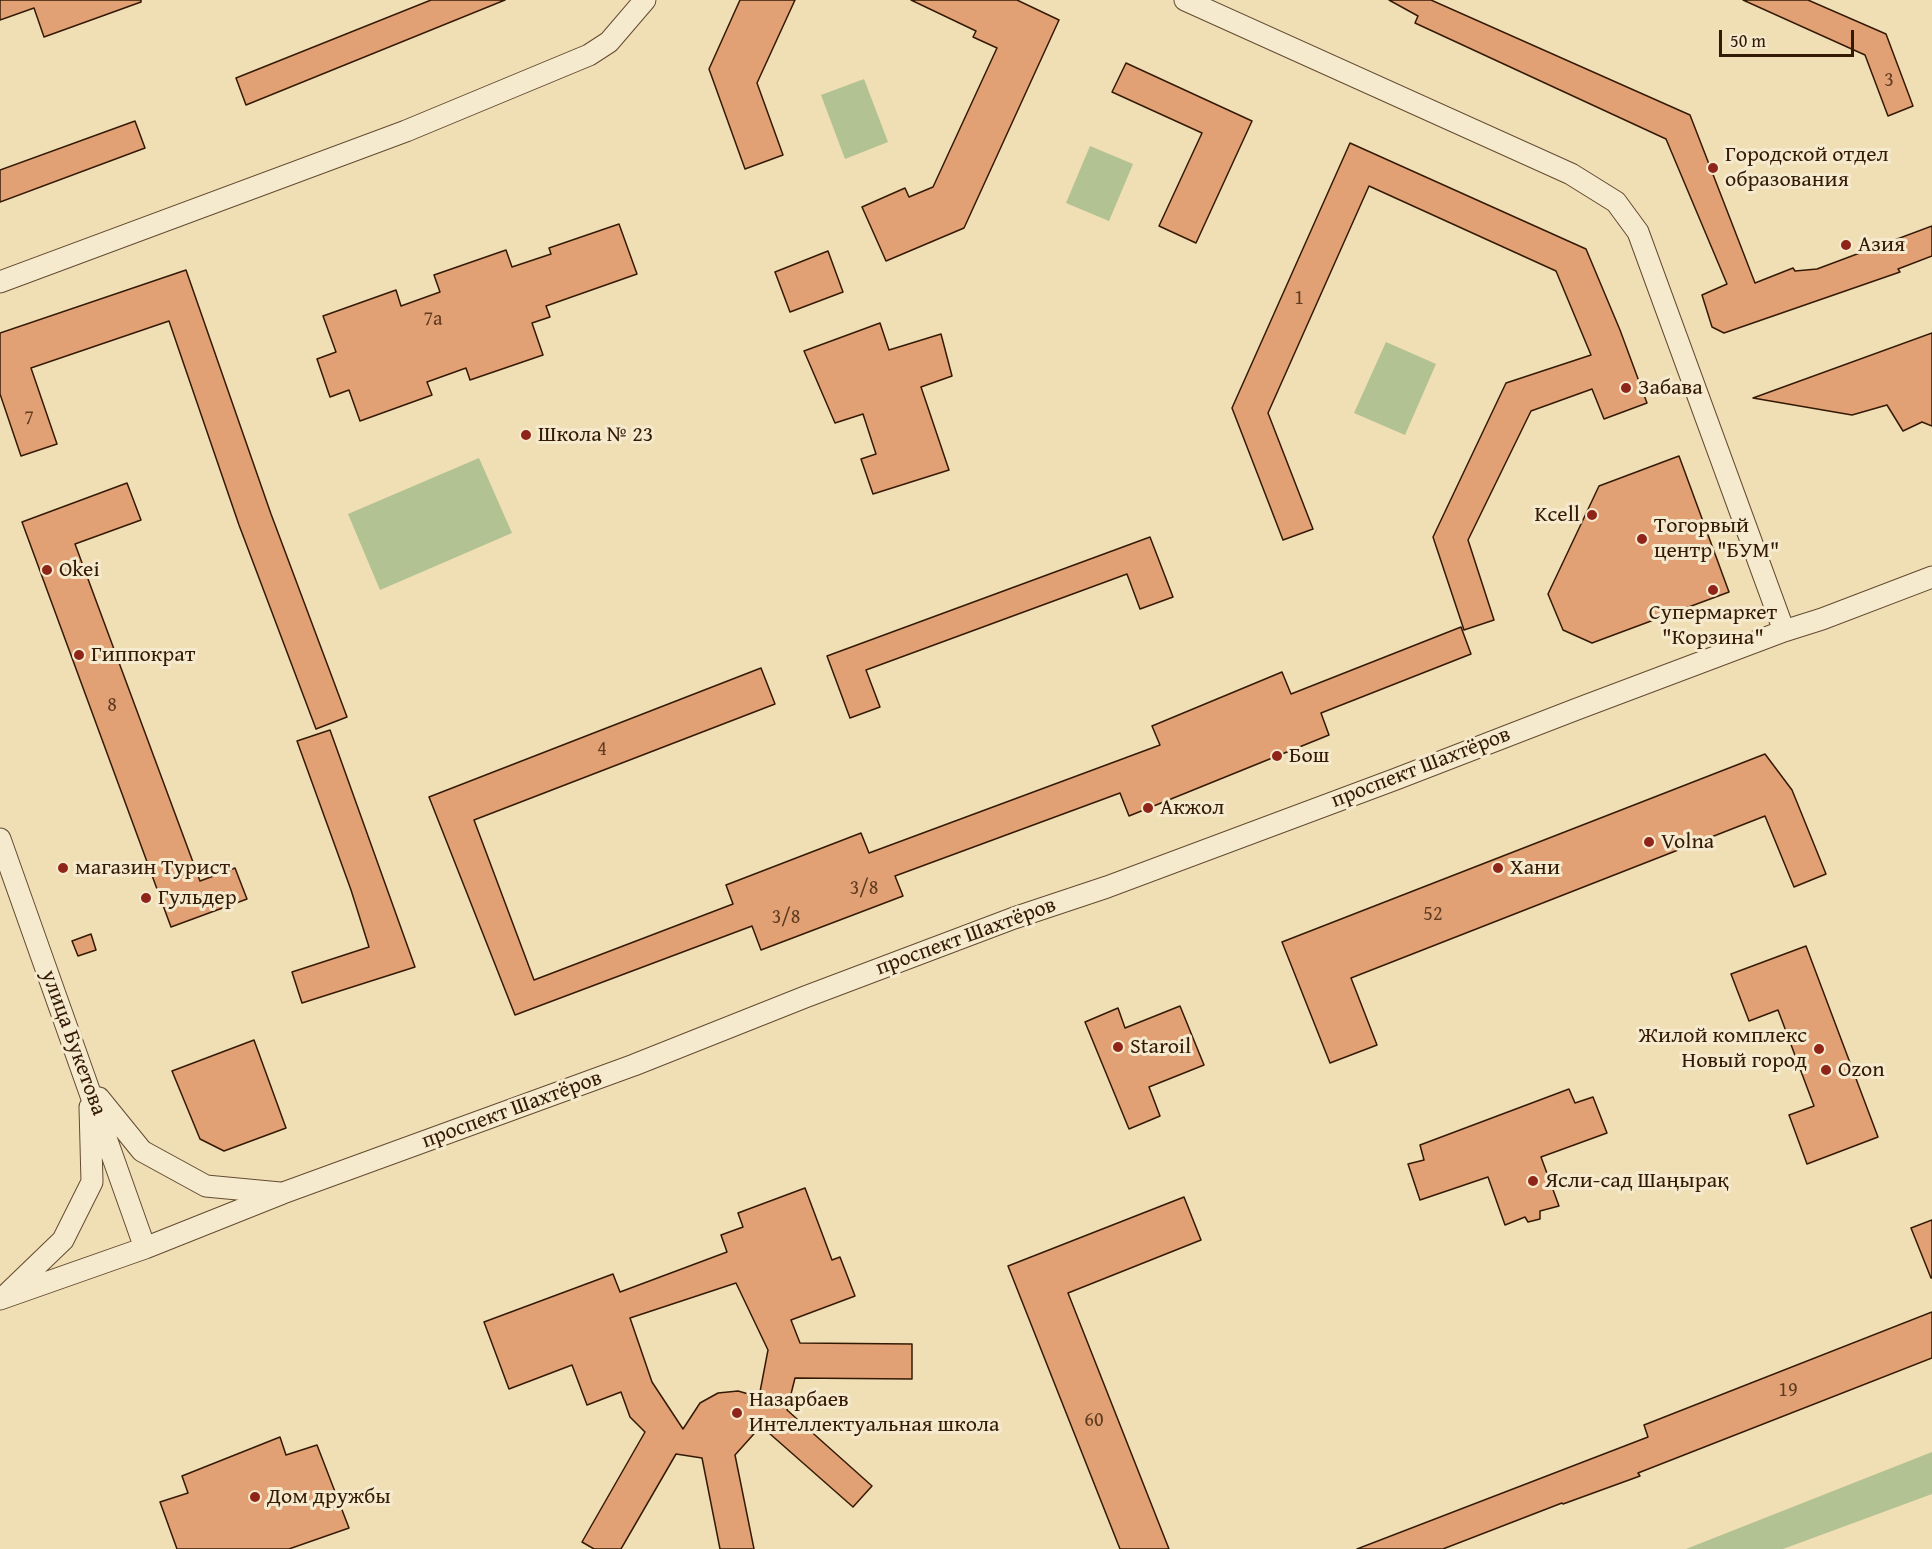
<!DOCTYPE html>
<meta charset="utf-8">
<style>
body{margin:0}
#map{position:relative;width:1932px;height:1549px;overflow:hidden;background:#f0deb4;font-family:"Gentium Book Plus",serif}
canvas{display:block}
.scale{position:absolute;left:1719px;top:30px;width:135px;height:27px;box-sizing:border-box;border:3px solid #341a05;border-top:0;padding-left:8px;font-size:18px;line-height:21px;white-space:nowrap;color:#341a05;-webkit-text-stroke:4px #f5eace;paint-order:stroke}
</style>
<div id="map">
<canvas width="1932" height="1549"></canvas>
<div class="scale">50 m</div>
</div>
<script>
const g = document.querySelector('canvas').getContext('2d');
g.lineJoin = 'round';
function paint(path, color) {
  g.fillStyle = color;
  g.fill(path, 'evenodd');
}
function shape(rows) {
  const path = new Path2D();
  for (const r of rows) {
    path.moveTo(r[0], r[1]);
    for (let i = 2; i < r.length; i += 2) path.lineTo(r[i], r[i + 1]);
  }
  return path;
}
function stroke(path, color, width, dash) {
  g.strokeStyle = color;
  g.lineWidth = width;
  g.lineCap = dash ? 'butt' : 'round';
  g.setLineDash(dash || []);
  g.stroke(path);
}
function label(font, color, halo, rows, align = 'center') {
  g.font = font + ' "Gentium Book Plus",serif';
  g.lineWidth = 6;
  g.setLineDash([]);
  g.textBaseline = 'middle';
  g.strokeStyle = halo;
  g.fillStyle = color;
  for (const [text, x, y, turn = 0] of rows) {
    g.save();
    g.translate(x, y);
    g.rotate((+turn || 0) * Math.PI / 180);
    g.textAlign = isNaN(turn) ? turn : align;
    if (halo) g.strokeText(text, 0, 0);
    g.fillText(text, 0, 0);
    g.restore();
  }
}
paint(shape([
 [864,79,888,142,845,159,821,95],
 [1090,146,1133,164,1109,221,1066,203],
 [1386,342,1436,364,1405,435,1354,413],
 [479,458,512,533,380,590,348,514],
 [1932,1452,1932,1494,1783,1549,1686,1549]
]), '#b3c292');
const building = shape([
 [0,0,141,0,141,2,44,37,34,8,0,20,0,0],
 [431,0,505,0,246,105,236,78,431,0],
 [740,0,795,0,757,83,783,155,745,169,709,69,740,0],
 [911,0,1017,0,1059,20,964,228,886,261,862,207,905,188,909,197,933,187,997,48,973,37,976,31,911,0],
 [1389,0,1431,0,1690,115,1755,283,1793,268,1795,271,1817,269,1932,226,1932,256,1898,269,1900,272,1724,333,1712,327,1702,295,1727,284,1666,139,1415,23,1418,16,1389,0],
 [1743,0,1808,0,1886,34,1913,106,1888,116,1865,55,1743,0],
 [1126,63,1252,121,1196,243,1159,226,1202,133,1112,92,1126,63],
 [135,121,145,148,0,202,0,170,135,121],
 [1350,143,1586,249,1620,330,1647,403,1604,419,1592,389,1531,411,1468,540,1494,620,1464,630,1433,537,1506,383,1591,355,1556,271,1369,186,1268,413,1313,529,1283,540,1232,408,1350,143],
 [619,224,637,274,546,306,550,317,532,323,543,355,470,380,466,368,427,382,432,395,360,421,349,390,330,397,317,359,336,352,323,316,396,290,401,306,440,292,434,275,506,250,512,267,551,254,549,248,619,224],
 [828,251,843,292,790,312,775,272,828,251],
 [186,270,271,514,347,717,316,729,239,525,169,321,31,368,57,444,21,456,0,394,0,333,186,270],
 [880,323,889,350,941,334,952,376,921,387,949,470,873,494,861,459,876,454,863,414,835,423,804,351,880,323],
 [1932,333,1932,426,1922,422,1903,431,1887,405,1852,415,1753,398,1932,333],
 [1679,456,1729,592,1592,643,1563,630,1548,594,1599,486,1679,456],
 [127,483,141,520,75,544,200,881,235,868,247,899,171,927,22,522,127,483],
 [1150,537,1173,597,1140,609,1127,574,866,670,880,707,850,718,827,656,1150,537],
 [1461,627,1471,654,1321,713,1329,735,1129,816,1120,793,895,876,903,896,761,950,752,926,515,1015,429,797,761,668,775,704,474,820,534,980,733,904,726,885,861,833,869,853,1160,745,1152,726,1282,672,1291,694,1461,627],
 [330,730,415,967,302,1003,292,972,369,947,351,890,297,741,330,730],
 [1765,754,1792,790,1826,874,1794,887,1765,816,1351,978,1377,1045,1330,1063,1282,942,1765,754],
 [91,934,96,950,78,956,72,941,91,934],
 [1806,946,1878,1137,1807,1164,1789,1115,1814,1106,1778,1010,1749,1021,1731,974,1806,946],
 [1180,1006,1204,1065,1149,1087,1160,1116,1129,1129,1085,1022,1118,1008,1125,1028,1180,1006],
 [254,1040,286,1128,224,1151,200,1139,172,1071,254,1040],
 [1569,1089,1575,1103,1593,1097,1607,1133,1541,1157,1559,1206,1540,1211,1540,1219,1528,1222,1525,1217,1505,1225,1488,1177,1420,1200,1408,1164,1424,1160,1420,1145,1569,1089],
 [805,1188,832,1260,840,1257,855,1296,791,1320,800,1343,912,1344,912,1379,795,1378,787,1410,872,1486,853,1507,761,1426,735,1455,754,1549,720,1549,702,1458,676,1454,621,1549,594,1549,582,1542,645,1432,630,1417,621,1392,587,1405,572,1365,509,1389,484,1322,613,1274,620,1292,727,1252,721,1235,743,1227,738,1213,805,1188],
 [736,1283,768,1350,759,1397,738,1391,718,1393,700,1403,683,1429,652,1382,630,1318,736,1283],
 [1184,1197,1201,1240,1068,1293,1169,1549,1120,1549,1008,1266,1184,1197],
 [1932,1220,1932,1278,1931,1278,1911,1228,1932,1220],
 [1932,1312,1932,1358,1638,1473,1640,1476,1563,1504,1562,1503,1443,1549,1357,1549,1648,1437,1644,1425,1932,1312],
 [280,1437,286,1455,317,1445,349,1528,289,1549,177,1549,160,1502,188,1493,182,1476,280,1437]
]);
paint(building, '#e2a175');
stroke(building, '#341a05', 1.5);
const tertiary = shape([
 [1185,0,1571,174,1616,202,1638,232,1784,631],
 [0,282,406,131,589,55,609,42,645,0],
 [0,839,145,1248],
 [99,1098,142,1151,206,1186,280,1193],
 [7,1294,63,1240,92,1182,90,1107],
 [0,1299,145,1248,283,1193,634,1065,805,997,1014,918,1107,887,1396,779,1577,709,1784,631,1822,619,1932,577]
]);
stroke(tertiary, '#634b31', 23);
stroke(tertiary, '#f5eace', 21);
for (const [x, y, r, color] of [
 [1713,168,6,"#8f2418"],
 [1846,245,6,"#8f2418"],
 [1626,388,6,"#8f2418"],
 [526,435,6,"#8f2418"],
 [1592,515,6,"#8f2418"],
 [1642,539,6,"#8f2418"],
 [47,570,6,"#8f2418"],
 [1713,590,6,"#8f2418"],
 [79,655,6,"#8f2418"],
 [1277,756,6,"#8f2418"],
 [1148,808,6,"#8f2418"],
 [1649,842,6,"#8f2418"],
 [63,868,6,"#8f2418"],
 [1498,868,6,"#8f2418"],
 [146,898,6,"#8f2418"],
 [1118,1047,6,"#8f2418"],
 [1819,1049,6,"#8f2418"],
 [1826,1070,6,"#8f2418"],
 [1533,1181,6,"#8f2418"],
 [737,1413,6,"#8f2418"],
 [255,1497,6,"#8f2418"]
]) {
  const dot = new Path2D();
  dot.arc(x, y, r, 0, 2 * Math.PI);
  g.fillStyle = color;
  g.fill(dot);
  stroke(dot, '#f5eace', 2);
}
label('20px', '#603c21', null, [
 ["3",1889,81],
 ["1",1299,299],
 ["7а",433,320],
 ["7",29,419],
 ["8",112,706],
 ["4",602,750],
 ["3/8",864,889],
 ["52",1433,915],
 ["3/8",786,918],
 ["19",1788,1391],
 ["60",1094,1421]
]);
label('22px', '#341a05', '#f5eace', [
 ["Городской отдел",1725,155],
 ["образования",1725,180],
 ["Азия",1858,245],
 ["Забава",1638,388],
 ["Школа № 23",538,435],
 ["Kcell",1580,515,"right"],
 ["Тогорвый",1654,526],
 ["центр \"БУМ\"",1654,551],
 ["Okei",59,570],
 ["Супермаркет",1713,613,"center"],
 ["\"Корзина\"",1713,638,"center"],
 ["Гиппократ",91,655],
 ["Бош",1289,756],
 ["Акжол",1160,808],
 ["Volna",1661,842],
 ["магазин Турист",75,868],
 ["Хани",1510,868],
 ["Гульдер",158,898],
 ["Жилой комплекс",1807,1036,"right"],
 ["Новый город",1807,1061,"right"],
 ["Staroil",1130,1047],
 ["Ozon",1838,1070],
 ["Ясли-сад Шаңырақ",1545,1181],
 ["Назарбаев",749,1400],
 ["Интеллектуальная школа",749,1425],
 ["Дом дружбы",267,1497]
], 'left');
label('22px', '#341a05', '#f5eace', [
 ["проспект Шахтёров",1421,768,-21],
 ["проспект Шахтёров",966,937,-20],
 ["улица Букетова",73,1043,70],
 ["проспект Шахтёров",512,1110,-20]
]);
</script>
